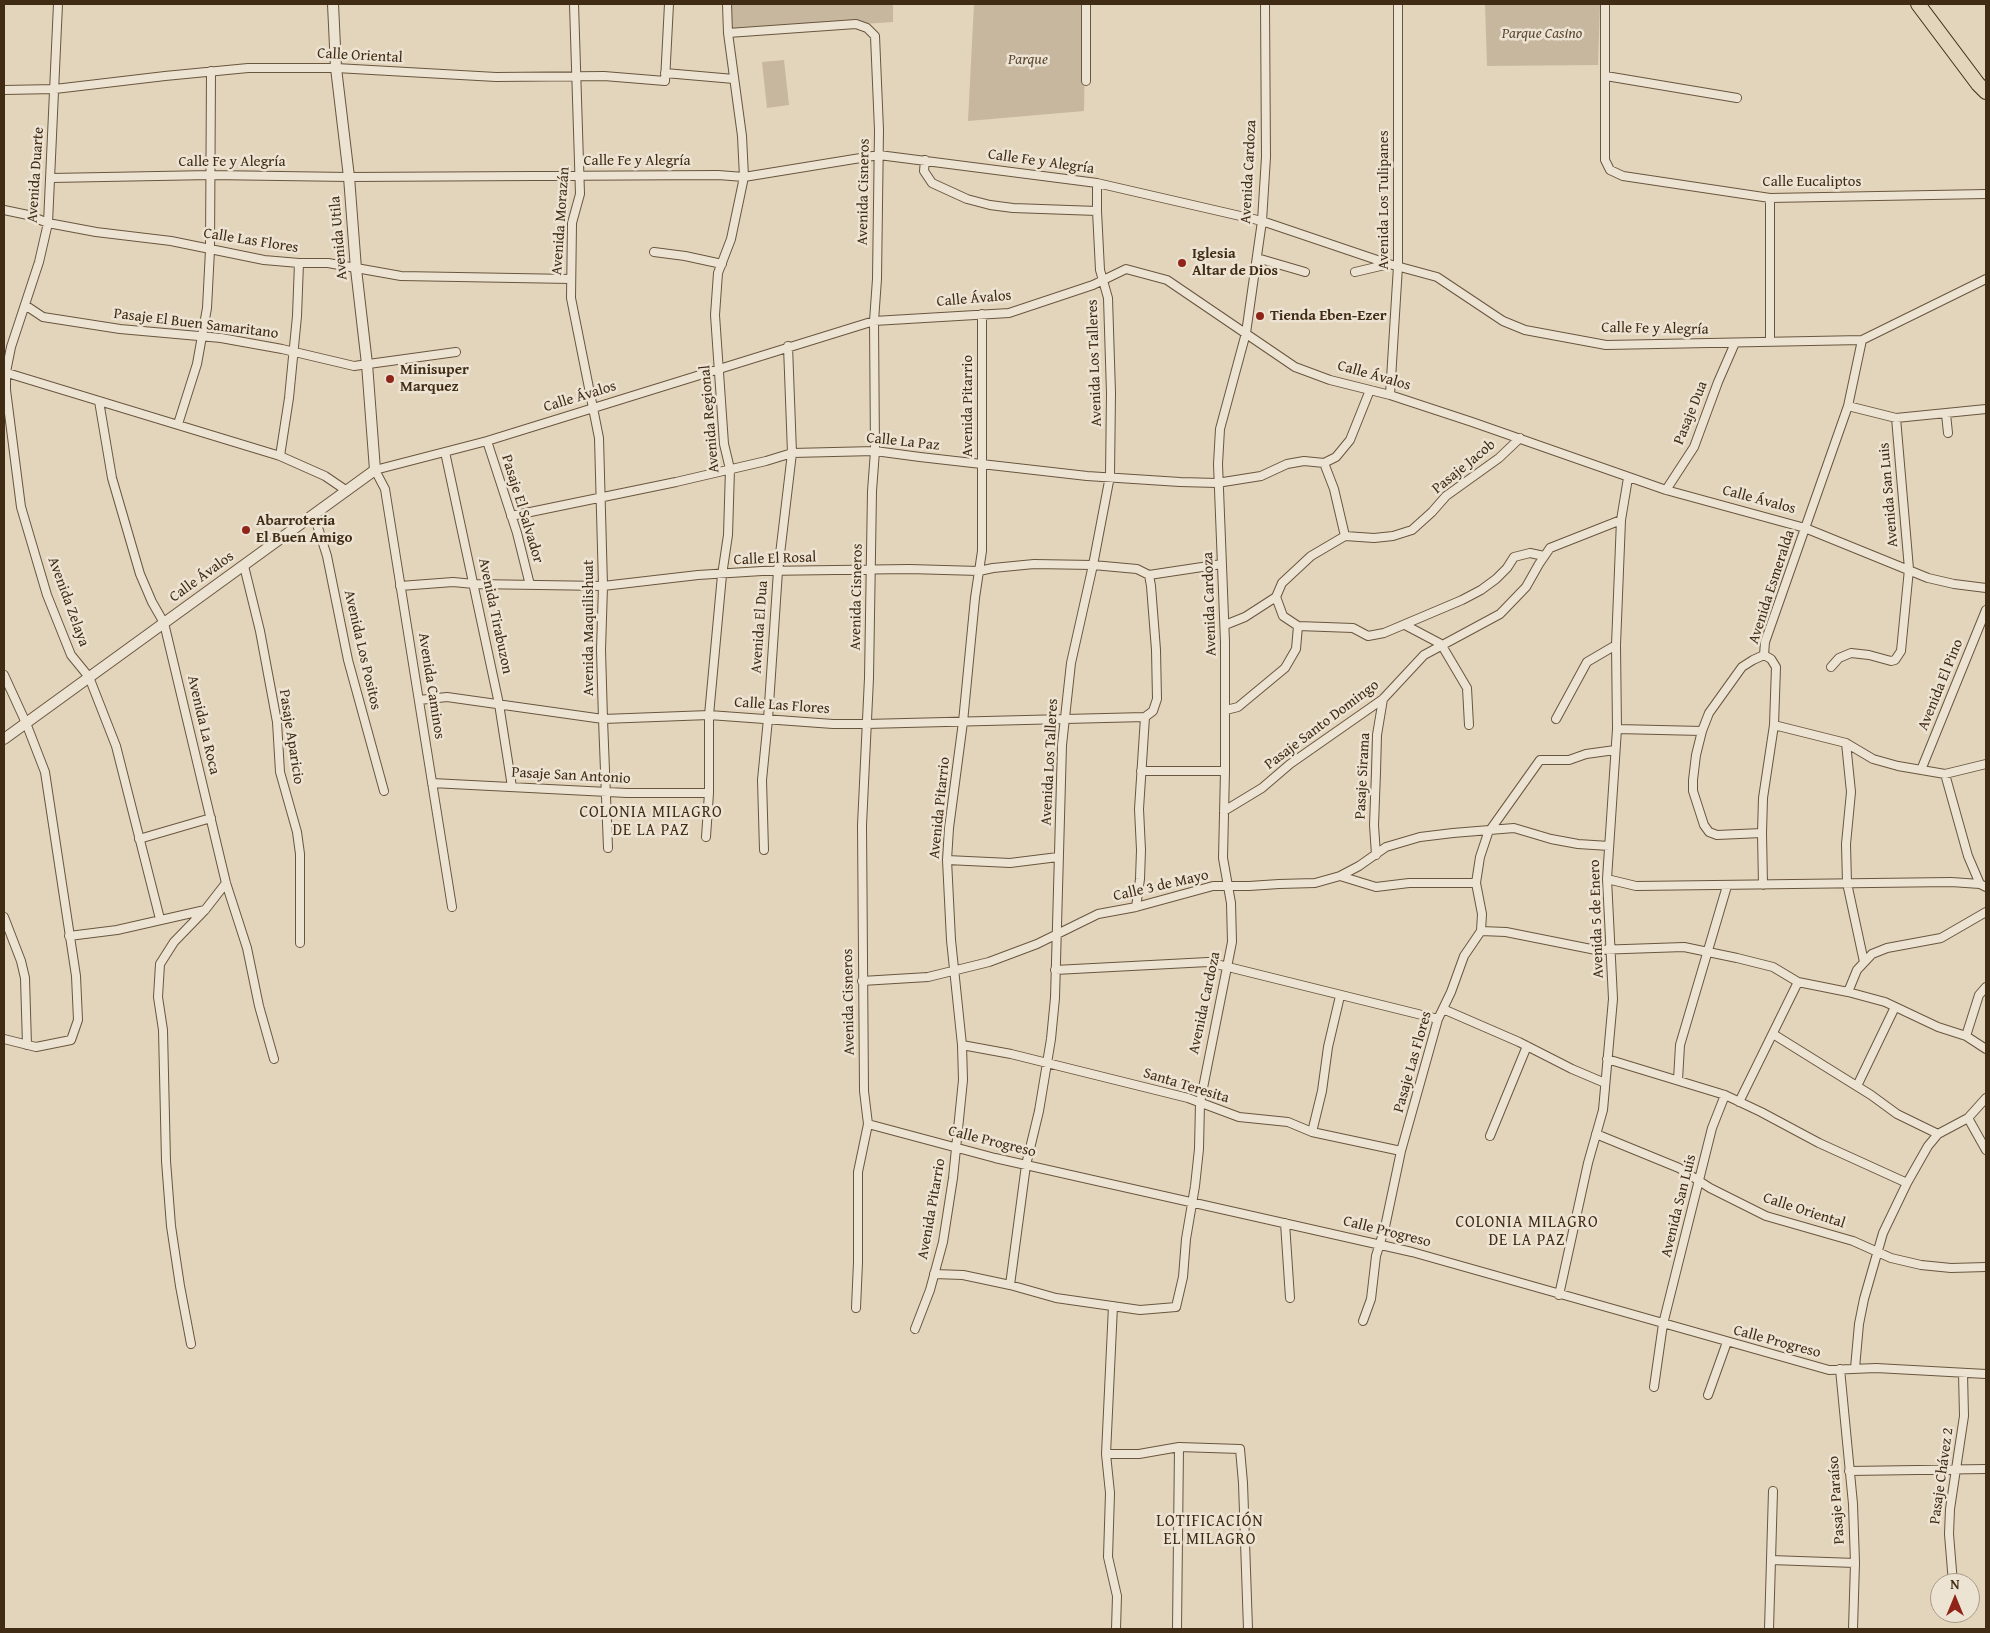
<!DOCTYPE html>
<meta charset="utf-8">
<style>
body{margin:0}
#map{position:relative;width:1990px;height:1633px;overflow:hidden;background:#e3d4bc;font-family:"Gentium Book Plus",serif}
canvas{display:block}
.frame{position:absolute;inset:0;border:5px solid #402c14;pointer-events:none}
.north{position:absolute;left:1930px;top:1573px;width:50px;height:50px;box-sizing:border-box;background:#ede3d3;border:1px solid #a89a87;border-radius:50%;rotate:0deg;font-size:14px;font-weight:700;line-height:20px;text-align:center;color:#402c14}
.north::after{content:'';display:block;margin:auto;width:18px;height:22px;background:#8f2418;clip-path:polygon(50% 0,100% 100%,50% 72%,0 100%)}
</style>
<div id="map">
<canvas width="1990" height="1633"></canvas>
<div class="frame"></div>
<div class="north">N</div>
</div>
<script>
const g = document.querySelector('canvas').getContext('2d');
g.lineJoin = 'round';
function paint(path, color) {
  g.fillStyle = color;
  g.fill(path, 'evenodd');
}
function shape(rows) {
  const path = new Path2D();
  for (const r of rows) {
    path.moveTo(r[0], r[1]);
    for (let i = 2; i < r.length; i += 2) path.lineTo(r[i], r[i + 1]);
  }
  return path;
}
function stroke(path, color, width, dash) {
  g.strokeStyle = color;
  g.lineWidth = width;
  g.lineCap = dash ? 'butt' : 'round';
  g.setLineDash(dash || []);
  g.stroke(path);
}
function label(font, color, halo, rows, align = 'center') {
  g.font = font + ' "Gentium Book Plus",serif';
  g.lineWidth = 5;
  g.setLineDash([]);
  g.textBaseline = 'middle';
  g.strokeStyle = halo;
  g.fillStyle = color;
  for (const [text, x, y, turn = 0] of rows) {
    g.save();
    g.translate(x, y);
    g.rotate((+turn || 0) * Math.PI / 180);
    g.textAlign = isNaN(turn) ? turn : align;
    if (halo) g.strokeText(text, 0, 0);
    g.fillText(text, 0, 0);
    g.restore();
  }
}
paint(shape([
 [728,4,893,4,893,22,728,33],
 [974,4,1086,4,1084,111,968,121],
 [1485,4,1600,4,1598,65,1487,66],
 [784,60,789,105,767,108,762,62]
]), '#c7b79f');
const minor = shape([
 [58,4,48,223,39,262,11,347,6,372,6,390,21,507,47,595,71,655,89,677,116,746,160,919],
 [574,4,580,194,572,223,571,298,599,438,603,586,601,650,603,719,608,848],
 [1605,4,1605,160,1610,170,1623,176,1770,198,1986,194],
 [728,33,856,24,867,28,875,36,879,130,877,279,874,321,875,451,872,491,869,678,862,825,864,1091,868,1124,858,1172,858,1262,856,1308],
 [665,73,734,79],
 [1606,76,1737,98],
 [1086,81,1086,4],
 [4,90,55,89,165,76,248,68,336,68,496,77,604,76,665,81,669,4],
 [925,160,924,171,932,183,967,199,990,205,1013,208,1097,211],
 [51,178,211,175,349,177,718,175,744,177,879,155,1097,183,1262,221,1389,264,1437,277,1503,321,1525,330,1606,345,1862,340,1986,279],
 [4,210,28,215,48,223,96,232,171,241,264,260,299,263,328,263,401,276,571,279],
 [654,252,685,256,722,264],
 [1257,258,1305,272],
 [1355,272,1389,264],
 [25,305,43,317,120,329,221,338,282,349,354,366,456,352],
 [1770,340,1770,198],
 [4,372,280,456,325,476,347,491],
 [1390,395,1398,266,1398,4],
 [99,401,112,478,140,574,152,602,164,623,226,883,247,948,259,1006,274,1059],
 [1848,406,1896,418,1986,409],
 [1946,414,1948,433],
 [178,424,197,364,207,308,210,250,211,71],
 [487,441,517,533,530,585],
 [445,452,499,704,512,787],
 [280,456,289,398,297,316,299,263],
 [1324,463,1336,457,1350,440,1370,390],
 [1666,490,1694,447,1718,382,1735,343],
 [314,515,327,556,348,660,384,791],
 [511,516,676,482,766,461,792,453,875,451,920,457,1087,476,1180,482,1217,483,1261,476,1287,464,1304,461,1324,463,1334,489,1345,536],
 [244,566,260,631,277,722,280,772,297,832,300,854,300,943],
 [1149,575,1222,564],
 [400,586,453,582,474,584,603,586,698,575,762,571,909,569,979,571,993,568,1034,564,1093,565,1137,569,1149,575],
 [1276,597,1283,616,1298,626,1353,628,1368,636,1384,633,1462,600,1481,590,1496,579,1507,568,1514,557,1530,553,1544,556],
 [1276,597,1282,583,1311,556,1345,536,1374,538,1393,536,1412,530,1432,512,1446,496,1499,458,1520,438],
 [1225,625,1245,617,1276,597],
 [1405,625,1441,644,1467,688,1469,725],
 [1764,655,1765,642,1848,406,1862,340],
 [1831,667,1839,658,1851,653,1869,655,1891,661,1895,660,1901,651,1909,569,1896,418],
 [4,675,26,723,45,772,76,976,78,1020,71,1040,36,1047,4,1039],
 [419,700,447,697,603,719,709,715,833,724,866,724,1145,717],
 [1226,710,1238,707,1285,668,1296,649,1298,626],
 [1556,719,1587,662,1616,645],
 [1774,725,1846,743,1873,759,1898,766,1945,774,1986,764],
 [1617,729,1702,731,1709,713,1742,667,1753,660,1764,655],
 [1702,731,1696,755,1693,780,1693,791,1704,825,1709,832,1717,835,1762,833],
 [1846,743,1851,792,1846,844,1847,883,1864,962],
 [1921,770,1986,610],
 [1141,771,1225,771],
 [1945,774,1968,856,1980,884,1986,887],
 [432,783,627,793,709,793],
 [1224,811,1262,788,1290,764,1383,699,1424,655,1500,614,1526,587,1539,564,1550,548,1621,520],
 [706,837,709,793,709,715,722,575,728,535,730,469,724,444,715,315,718,273,731,239,744,177,742,136,728,33,727,4],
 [139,839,211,818],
 [764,850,762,780,768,719,778,571,792,453,788,346],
 [1376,855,1374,825,1376,772,1377,735,1383,699],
 [947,860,1010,863,1058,857],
 [1340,876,1359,866,1386,847,1420,837,1453,833,1514,828,1551,839,1578,844,1609,846],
 [1607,879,1636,886,1951,882,1980,884],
 [1763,885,1762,833,1763,798,1774,725,1776,667,1771,659,1764,655],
 [452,907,385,489,375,470,487,441,874,321,1009,313,1093,285,1126,269,1167,280,1295,367,1330,380,1390,395,1472,422,1666,490,1805,528,1928,578,1954,584,1986,588],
 [1136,907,1140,879,1141,850,1139,809,1145,717,1153,711,1157,699,1156,650,1151,586,1149,575],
 [4,917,21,961,25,978,27,1045],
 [1481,931,1506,932,1596,950,1684,947,1737,958,1773,967,1798,982,1848,992,1885,1002,1938,1027,1966,1036,1986,1049],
 [69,936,117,930,205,910],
 [1055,970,1208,962,1438,1019],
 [862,981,928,977,989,962,1037,944,1098,914,1136,907,1213,886,1249,886,1279,884,1315,883,1340,876,1376,887,1409,883,1476,883],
 [1848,992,1857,970,1872,954,1887,948,1941,938,1986,912],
 [1443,1009,1519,1042,1572,1069,1605,1083],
 [1773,1034,1871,1095,1897,1114,1938,1134],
 [1966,1036,1979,995,1986,987],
 [962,1045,1011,1054,1188,1098,1239,1117,1288,1122,1312,1132,1401,1151],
 [1607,1059,1725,1095,1761,1112,1819,1143,1907,1183],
 [1678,1080,1680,1045,1727,886],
 [1857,1086,1895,1007],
 [1739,1102,1798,982],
 [1968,1118,1986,1150],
 [868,1124,995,1158,1412,1252,1829,1370,1876,1368,1986,1374],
 [1312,1132,1322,1091,1328,1047,1340,996],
 [1596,1134,1679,1168,1710,1188,1766,1216,1853,1241,1891,1258,1921,1265,1951,1268,1986,1267],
 [1490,1136,1527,1046],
 [1285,1223,1290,1298],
 [934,1274,963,1275,1010,1285,1056,1298,1140,1310,1176,1307,1183,1277,1186,1239,1195,1186,1199,1149,1200,1103,1232,942,1231,903,1223,858,1225,771,1225,642,1218,464,1220,429,1246,333,1262,221,1266,157,1265,4],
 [1010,1285,1026,1165,1039,1111,1051,1039,1055,998,1062,745,1071,663,1093,565,1110,476,1111,393,1108,298,1100,270,1097,211,1097,183],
 [1559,1295,1588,1163,1603,1110,1613,999,1607,879,1617,729,1616,645,1621,520,1628,478],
 [1113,1306,1106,1454,1110,1493,1108,1557,1117,1596,1116,1629],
 [1363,1321,1371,1299,1376,1256,1385,1227,1401,1151,1438,1019,1451,992,1464,956,1481,931,1482,914,1476,883,1480,857,1488,833,1540,760,1569,760,1586,754,1615,750],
 [915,1329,930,1290,943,1242,953,1178,963,1080,962,1045,951,940,947,860,949,828,963,722,975,598,982,551,982,314],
 [191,1344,180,1286,171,1226,166,1161,163,1030,158,997,160,964,174,942,205,910,226,883],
 [1855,1368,1859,1324,1864,1299,1883,1233,1907,1183,1928,1146,1938,1134,1968,1118,1986,1098],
 [1840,1369,1853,1504,1855,1563,1853,1629],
 [1654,1387,1663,1324,1712,1128,1725,1095],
 [1708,1395,1727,1342],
 [1106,1454,1139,1454,1179,1447,1240,1449,1243,1483,1248,1629],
 [1849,1471,1986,1469],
 [1771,1560,1855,1563],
 [1953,1583,1949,1534,1950,1509,1964,1416,1963,1373],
 [1177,1629,1179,1447],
 [1769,1629,1773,1491]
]);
const tertiary = shape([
 [4,739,375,470,367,364,356,269,349,177,336,68,333,4]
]);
const trunk = shape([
 [1918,4,1978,84,1986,92]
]);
stroke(minor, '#69563e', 10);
stroke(tertiary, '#69563e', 12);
stroke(trunk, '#402c14', 16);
stroke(minor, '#ede3d3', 8);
stroke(tertiary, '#ede3d3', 10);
stroke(trunk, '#e3d4bc', 14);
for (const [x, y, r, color] of [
 [1182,263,5,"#8f2418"],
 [1260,316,5,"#8f2418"],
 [390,379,5,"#8f2418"],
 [246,530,5,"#8f2418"]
]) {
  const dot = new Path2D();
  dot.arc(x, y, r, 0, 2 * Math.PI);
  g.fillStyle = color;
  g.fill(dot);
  stroke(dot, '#ede3d3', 2);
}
label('italic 15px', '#5b4830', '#ede3d3', [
 ["Parque Casino",1542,34],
 ["Parque",1028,60]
]);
label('15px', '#402c14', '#ede3d3', [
 ["Calle Oriental",360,56,3],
 ["Calle Fe y Alegría",637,161],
 ["Calle Fe y Alegría",232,162],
 ["Calle Fe y Alegría",1041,162,8],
 ["Avenida Cardoza",1249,172,-87],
 ["Avenida Duarte",36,175,-86],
 ["Calle Eucaliptos",1812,182],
 ["Avenida Cisneros",864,192,-89],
 ["Avenida Los Tulipanes",1384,200,-90],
 ["Avenida Morazán",561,221,-86],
 ["Avenida Utila",339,238,-95],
 ["Calle Las Flores",251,241,9],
 ["Calle Ávalos",974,299,-5],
 ["Pasaje El Buen Samaritano",196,324,7],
 ["Calle Fe y Alegría",1655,329,1],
 ["Avenida Los Talleres",1095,363,-92],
 ["Calle Ávalos",1374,376,16],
 ["Calle Ávalos",580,397,-17],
 ["Avenida Pitarrio",968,406,-90],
 ["Pasaje Dua",1691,413,-68],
 ["Avenida Regional",710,419,-95],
 ["Calle La Paz",903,442,6],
 ["Pasaje Jacob",1464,467,-39],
 ["Avenida San Luis",1889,495,-95],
 ["Calle Ávalos",1759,500,15],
 ["Pasaje El Salvador",522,509,73],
 ["Calle El Rosal",775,559,-2],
 ["Calle Ávalos",202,577,-36],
 ["Avenida Esmeralda",1772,587,-72],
 ["Avenida Cisneros",857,597,-89],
 ["Avenida Zelaya",68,602,70],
 ["Avenida Cardoza",1210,604,-92],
 ["Avenida Tirabuzon",495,616,78],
 ["Avenida El Dua",760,627,-86],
 ["Avenida Maquilishuat",589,628,-90],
 ["Avenida Los Positos",362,650,77],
 ["Avenida El Pino",1941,685,-68],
 ["Avenida Caminos",431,686,81],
 ["Calle Las Flores",782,706,4],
 ["Avenida La Roca",203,725,77],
 ["Pasaje Santo Domingo",1322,725,-37],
 ["Pasaje Aparicio",291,737,81],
 ["Avenida Los Talleres",1050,762,-87],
 ["Pasaje San Antonio",571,776,3],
 ["Pasaje Sirama",1363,776,-87],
 ["Avenida Pitarrio",940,808,-84],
 ["Calle 3 de Mayo",1161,886,-13],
 ["Avenida 5 de Enero",1597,919,-92],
 ["Avenida Cisneros",849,1002,-91],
 ["Avenida Cardoza",1205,1003,-78],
 ["Pasaje Las Flores",1413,1062,-74],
 ["Santa Teresita",1186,1086,17],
 ["Calle Progreso",992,1142,14],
 ["Avenida San Luis",1679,1206,-76],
 ["Avenida Pitarrio",932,1209,-80],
 ["Calle Oriental",1804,1211,18],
 ["Calle Progreso",1387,1232,14],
 ["Calle Progreso",1777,1342,15],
 ["Pasaje Chávez 2",1942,1476,-82],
 ["Pasaje Paraíso",1837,1500,-94]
]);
label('bold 15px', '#402c14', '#ede3d3', [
 ["Iglesia",1192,254],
 ["Altar de Dios",1192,271],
 ["Tienda Eben-Ezer",1270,316],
 ["Minisuper",400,370],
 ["Marquez",400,387],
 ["Abarroteria",256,521],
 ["El Buen Amigo",256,538]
], 'left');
g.letterSpacing = '1px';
label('16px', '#402c14', '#ede3d3', [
 ["COLONIA MILAGRO",651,813],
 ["DE LA PAZ",651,831],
 ["COLONIA MILAGRO",1527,1223],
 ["DE LA PAZ",1527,1241],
 ["LOTIFICACIÓN",1210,1522],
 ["EL MILAGRO",1210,1540]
]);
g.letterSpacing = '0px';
</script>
